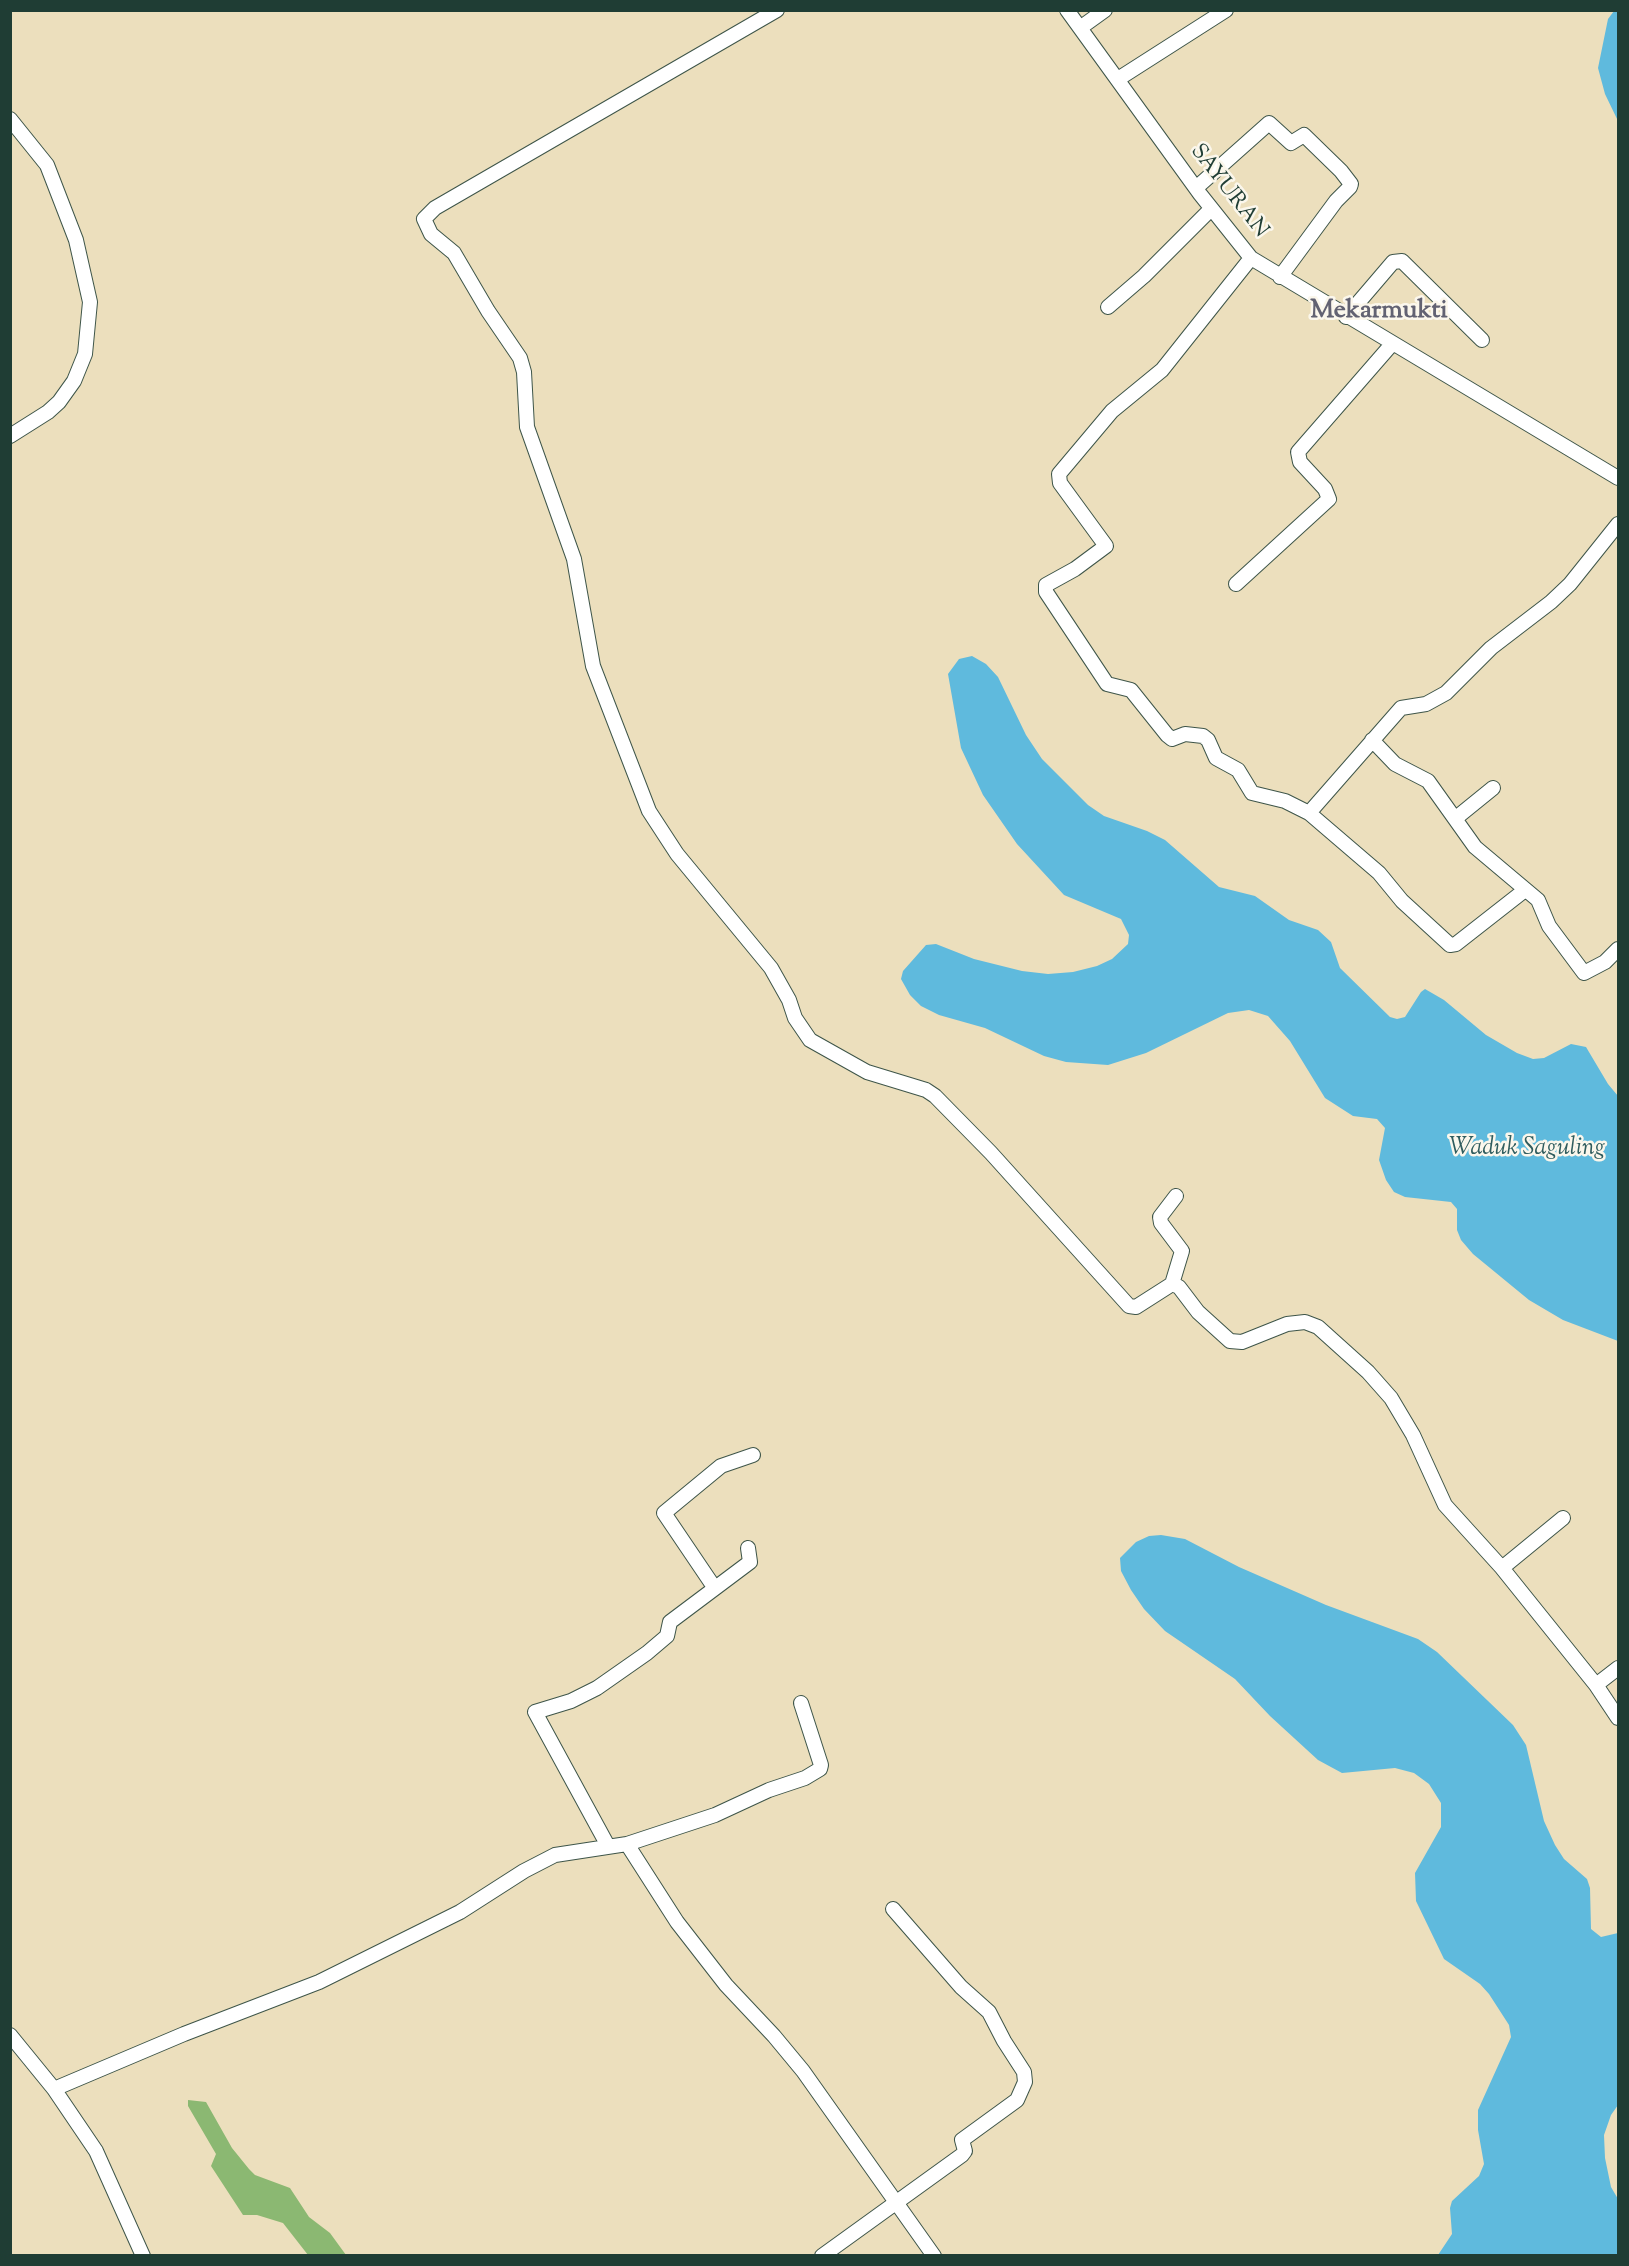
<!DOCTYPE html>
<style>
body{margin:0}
#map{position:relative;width:1629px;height:2266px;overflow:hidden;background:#ecdfbd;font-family:"Sorts Mill Goudy",serif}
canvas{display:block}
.frame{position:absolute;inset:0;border:12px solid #1f3d34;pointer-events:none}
</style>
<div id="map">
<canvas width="1629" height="2266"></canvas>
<div class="frame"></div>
</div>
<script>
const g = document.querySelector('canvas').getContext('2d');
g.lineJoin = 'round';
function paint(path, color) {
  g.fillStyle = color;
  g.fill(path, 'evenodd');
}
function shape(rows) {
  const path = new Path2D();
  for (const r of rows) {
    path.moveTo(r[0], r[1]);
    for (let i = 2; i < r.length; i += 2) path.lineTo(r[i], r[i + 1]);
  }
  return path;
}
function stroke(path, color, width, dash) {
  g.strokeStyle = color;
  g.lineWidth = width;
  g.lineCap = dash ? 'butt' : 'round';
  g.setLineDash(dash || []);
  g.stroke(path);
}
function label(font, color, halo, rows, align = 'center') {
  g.font = font + ' "Sorts Mill Goudy",serif';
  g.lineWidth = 5;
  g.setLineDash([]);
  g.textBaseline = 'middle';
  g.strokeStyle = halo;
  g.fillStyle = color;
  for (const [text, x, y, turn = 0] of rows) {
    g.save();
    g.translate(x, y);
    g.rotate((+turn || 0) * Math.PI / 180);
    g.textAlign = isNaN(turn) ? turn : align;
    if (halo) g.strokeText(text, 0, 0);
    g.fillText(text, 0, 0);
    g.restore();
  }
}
paint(shape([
 [188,2100,206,2102,232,2148,249,2169,255,2175,290,2188,309,2217,330,2233,346,2255,308,2255,283,2223,257,2215,243,2215,211,2166,216,2154,188,2106]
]), '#8bb872');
paint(shape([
 [1614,11,1618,11,1618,121,1605,94,1598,68,1608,19],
 [972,656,986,664,998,677,1026,735,1042,759,1088,805,1104,816,1147,831,1165,840,1219,887,1255,896,1289,920,1318,930,1331,942,1340,968,1390,1017,1397,1019,1405,1017,1421,992,1425,989,1444,1000,1486,1035,1517,1053,1533,1059,1544,1058,1571,1044,1586,1047,1608,1084,1618,1096,1618,1341,1563,1320,1529,1300,1473,1254,1461,1240,1457,1230,1457,1209,1451,1202,1405,1197,1394,1192,1386,1180,1379,1160,1385,1128,1377,1119,1353,1116,1325,1098,1290,1041,1268,1016,1249,1010,1228,1013,1146,1053,1108,1065,1066,1062,1044,1056,985,1028,939,1015,921,1006,910,995,901,979,903,971,926,945,936,944,974,959,1022,971,1048,974,1073,972,1097,966,1112,959,1128,944,1129,935,1121,919,1064,895,1017,844,983,795,961,748,948,674,959,659],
 [1161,1535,1185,1539,1239,1567,1326,1605,1418,1639,1437,1652,1513,1725,1526,1745,1544,1821,1555,1845,1564,1859,1587,1879,1590,1888,1591,1929,1601,1937,1618,1933,1618,2105,1611,2115,1604,2135,1605,2158,1611,2187,1618,2199,1618,2255,1438,2255,1452,2234,1450,2208,1452,2201,1479,2176,1484,2164,1478,2130,1478,2110,1511,2037,1509,2025,1489,1994,1480,1984,1444,1959,1416,1901,1415,1873,1441,1827,1441,1803,1429,1784,1414,1773,1395,1768,1342,1773,1318,1760,1270,1716,1235,1679,1165,1631,1144,1609,1131,1590,1121,1571,1120,1558,1136,1542,1149,1536]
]), '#5fbadd');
const minor = shape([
 [777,10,435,208,424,219,431,234,454,253,488,311,520,358,524,372,527,427,574,559,593,666,649,811,677,854,771,968,789,1000,795,1018,810,1040,867,1072,926,1090,935,1096,991,1153,1129,1306,1136,1307,1172,1284,1179,1287,1198,1312,1230,1341,1242,1342,1287,1324,1305,1322,1318,1327,1368,1372,1391,1398,1413,1435,1445,1505,1502,1568,1596,1685,1618,1718],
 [1067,10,1200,194,1251,258,1618,478],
 [1080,28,1105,10],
 [1118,79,1226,10],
 [10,119,47,165,76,240,90,302,85,354,74,381,59,402,48,412,10,436],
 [1196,188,1269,123,1291,143,1304,135,1341,171,1351,184,1350,187,1336,201,1280,277],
 [1251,258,1162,370,1112,411,1059,474,1060,483,1106,546,1075,569,1046,585,1046,592,1107,684,1131,690,1167,735,1172,739,1185,734,1203,736,1208,740,1216,758,1238,770,1252,793,1285,801,1309,813],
 [1108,307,1144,276,1211,209],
 [1346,317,1393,262,1402,261,1482,340],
 [1236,584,1329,499,1325,489,1300,462,1298,452,1392,344],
 [1372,740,1395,764,1428,781,1475,847,1538,900,1549,926,1584,973,1605,962,1618,949],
 [1456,818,1493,788],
 [1525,890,1456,944,1450,945,1402,901,1379,873,1309,813,1401,708,1426,704,1446,693,1491,648,1551,602,1570,584,1618,524],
 [1172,1284,1182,1251,1161,1223,1160,1217,1176,1196],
 [1502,1568,1563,1518],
 [714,1587,664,1513,721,1466,753,1455],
 [1596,1685,1618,1668],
 [627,1844,715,1815,769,1790,805,1778,820,1769,821,1765,801,1703],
 [608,1846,535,1712,571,1701,597,1688,647,1653,667,1636,670,1622,750,1562,748,1548],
 [10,2035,54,2089,96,2151,143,2256],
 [54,2089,184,2034,319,1982,460,1912,524,1871,555,1855,627,1844,677,1922,726,1985,774,2036,803,2071,934,2256],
 [822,2256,962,2155,965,2151,962,2140,1017,2100,1025,2082,1024,2072,1004,2041,989,2012,961,1987,893,1909]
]);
stroke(minor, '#3e5549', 16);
stroke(minor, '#fff', 14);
label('22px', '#1f3d34', '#fbf7ec', [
 ["SAYURAN",1228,192,52]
]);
label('italic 24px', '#2f5c5e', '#fbf7ec', [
 ["Waduk Saguling",1527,1150]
]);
label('bold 26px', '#626272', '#fbf7ec', [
 ["Mekarmukti",1379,313]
]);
</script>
